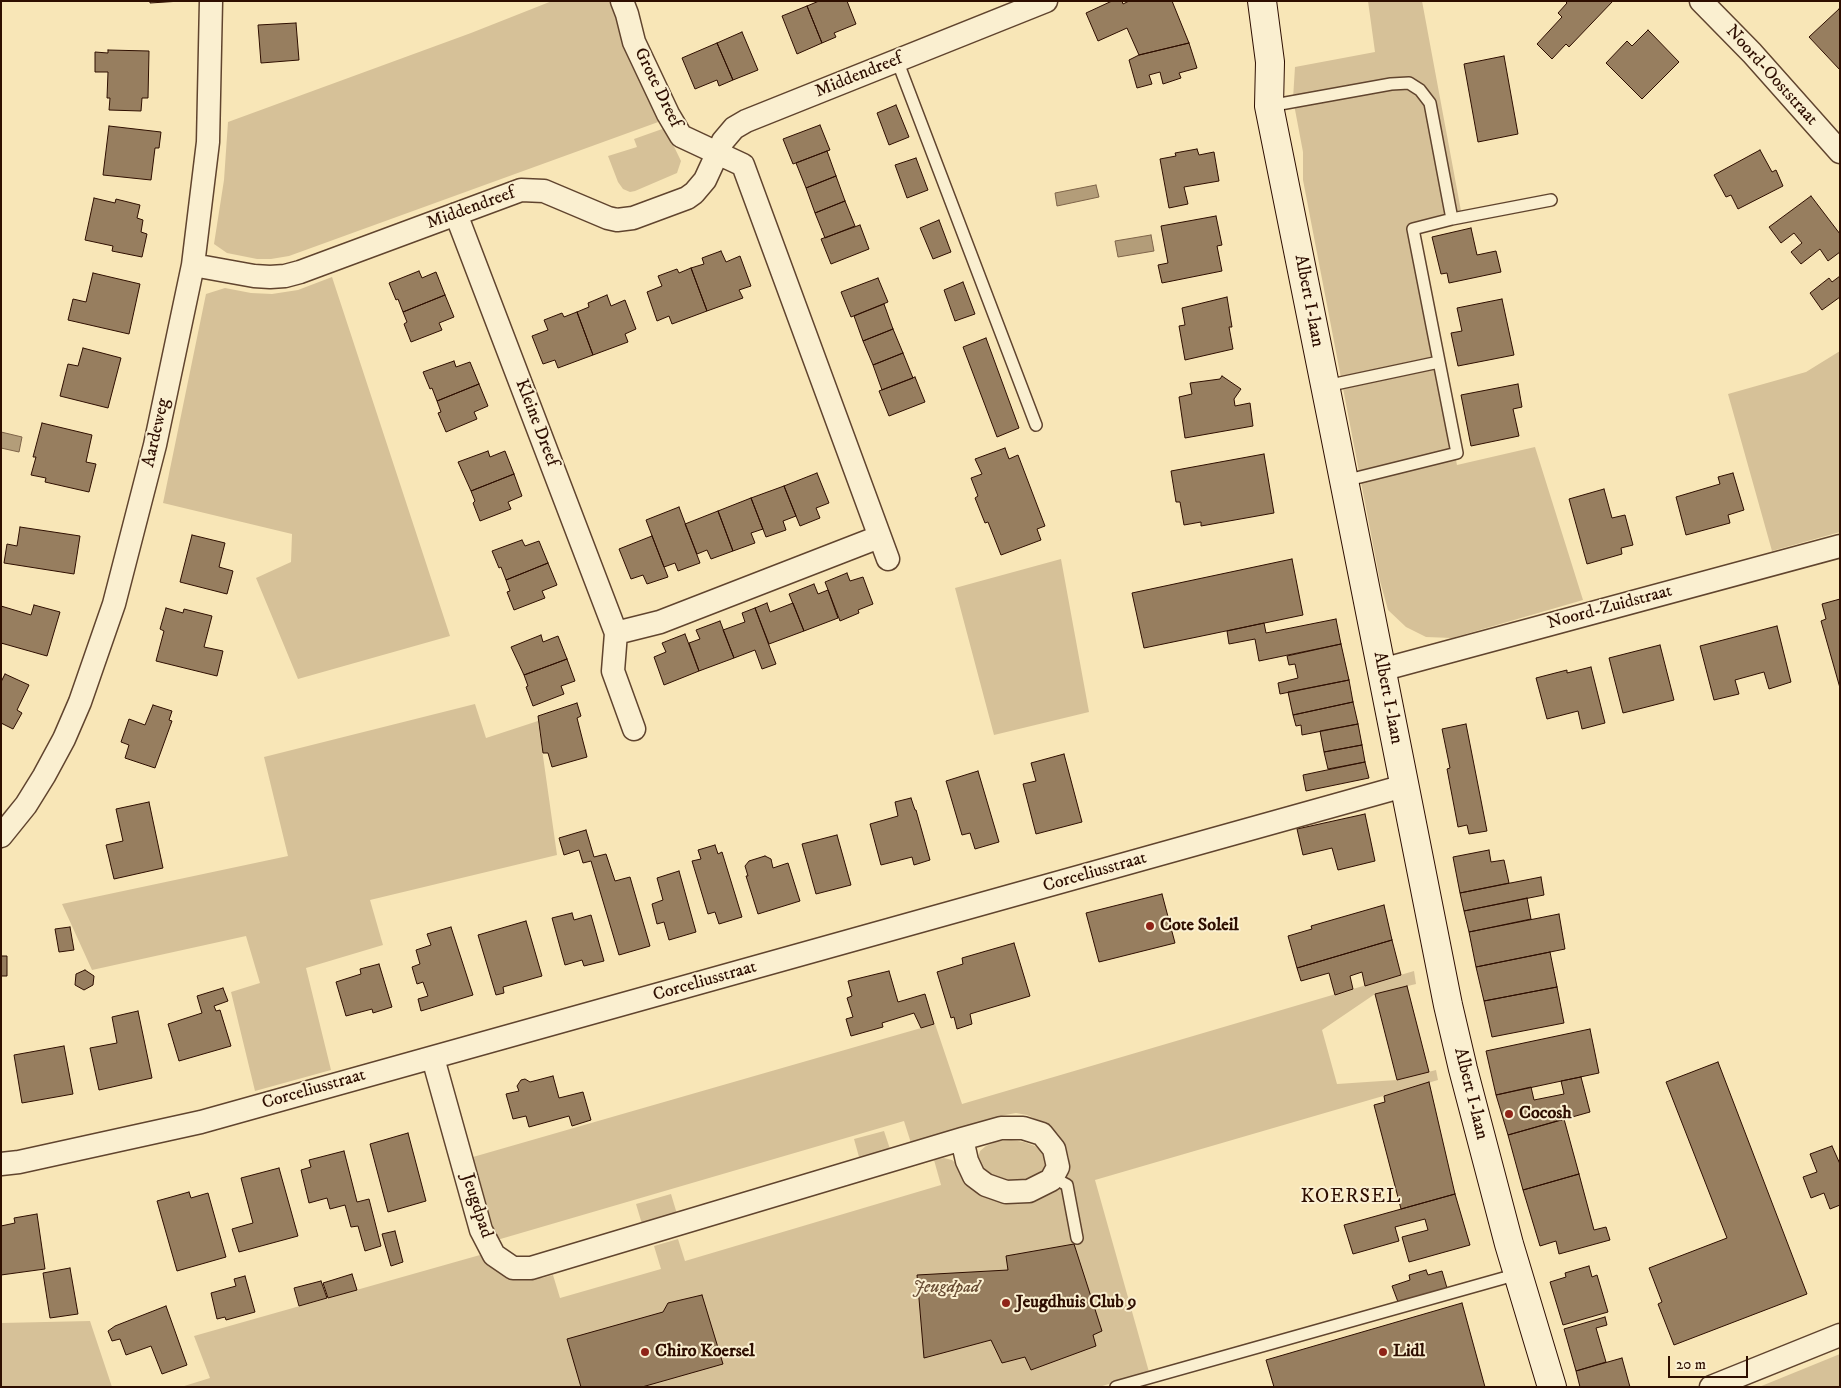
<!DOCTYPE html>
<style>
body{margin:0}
#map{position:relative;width:1841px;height:1388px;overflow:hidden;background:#f8e6b7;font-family:"IM FELL DW Pica",serif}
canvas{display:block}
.frame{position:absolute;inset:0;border:2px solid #2e0e00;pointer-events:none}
.scale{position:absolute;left:1668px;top:1356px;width:80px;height:22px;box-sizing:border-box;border:2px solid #2e0e00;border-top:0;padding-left:6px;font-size:15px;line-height:18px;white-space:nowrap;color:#2e0e00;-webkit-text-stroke:4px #faefd0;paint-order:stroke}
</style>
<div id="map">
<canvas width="1841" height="1388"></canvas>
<div class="frame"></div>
<div class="scale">20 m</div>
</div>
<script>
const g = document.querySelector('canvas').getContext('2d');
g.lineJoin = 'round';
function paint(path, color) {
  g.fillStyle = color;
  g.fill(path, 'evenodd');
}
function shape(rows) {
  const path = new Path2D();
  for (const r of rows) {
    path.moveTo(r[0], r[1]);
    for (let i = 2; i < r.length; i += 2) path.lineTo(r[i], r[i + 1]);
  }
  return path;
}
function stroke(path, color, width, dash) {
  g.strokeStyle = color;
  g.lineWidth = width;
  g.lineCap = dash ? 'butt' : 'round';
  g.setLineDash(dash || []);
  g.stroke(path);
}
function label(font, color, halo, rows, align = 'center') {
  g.font = font + ' "IM FELL DW Pica",serif';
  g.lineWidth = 4;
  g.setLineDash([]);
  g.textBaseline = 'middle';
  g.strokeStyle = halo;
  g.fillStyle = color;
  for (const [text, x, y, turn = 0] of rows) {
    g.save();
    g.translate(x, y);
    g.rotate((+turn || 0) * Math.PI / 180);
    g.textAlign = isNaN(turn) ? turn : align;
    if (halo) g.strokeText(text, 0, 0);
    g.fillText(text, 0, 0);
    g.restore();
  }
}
paint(shape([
 [552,1,612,1,661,121,289,256,271,259,257,259,227,253,214,244,224,180,228,122,471,33],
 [1368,1,1422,1,1461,211,1451,212,1409,224,1457,465,1535,447,1583,600,1452,638,1426,637,1406,627,1388,610,1380,581,1303,180,1303,152,1293,99,1295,67,1375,52],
 [665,128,681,161,677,173,635,191,630,192,623,189,618,182,608,156,637,147,634,139],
 [332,277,450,636,298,679,256,578,291,562,292,534,163,503,206,294,225,288,251,293,272,294,298,290],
 [1840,351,1840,532,1772,551,1728,394,1806,372],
 [1061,559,1089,712,994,735,955,588],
 [475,704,486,738,538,721,557,855,370,900,383,945,306,968,331,1070,255,1091,231,992,260,983,246,936,92,970,62,904,288,856,264,757],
 [1414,971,1416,984,1375,994,1322,1030,1337,1084,1397,1080,1436,1070,1438,1080,1095,1180,1149,1372,1099,1387,181,1387,210,1378,194,1336,480,1255,491,1265,525,1278,542,1278,553,1275,560,1298,661,1269,654,1246,678,1239,685,1261,941,1185,934,1160,944,1158,952,1160,958,1165,962,1176,977,1193,1000,1202,1012,1203,1023,1202,1053,1190,1069,1169,1069,1158,1065,1146,1058,1134,1048,1125,1027,1115,1016,1113,1005,1115,911,1143,904,1121,497,1240,473,1157,935,1024,962,1104],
 [884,1131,890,1149,859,1157,854,1139],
 [1011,1140,1024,1142,1035,1146,1040,1150,1046,1161,1045,1167,1038,1176,1025,1181,1011,1181,996,1178,985,1173,979,1165,978,1158,980,1151,986,1146,998,1141],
 [671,1194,677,1214,642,1224,636,1204],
 [90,1321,112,1387,1,1387,1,1323],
 [1840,1354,1840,1387,1759,1387]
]), '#d6c198');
const water = shape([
 [1096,185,1099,197,1057,206,1055,193,1096,185],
 [1151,235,1154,251,1118,257,1115,241,1151,235],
 [1,432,22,437,19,452,1,448,1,432]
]);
paint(water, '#b39d79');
stroke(water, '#7e6449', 1);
const building = shape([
 [150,1,181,1,150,3,150,1],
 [819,1,847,1,856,24,834,33,836,37,822,43,807,6,819,1],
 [1112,1,1122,1,1123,4,1129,1,1172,1,1189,43,1139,55,1127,28,1098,41,1086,13,1112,1],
 [1565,1,1613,1,1569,47,1566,44,1552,59,1537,44,1562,17,1558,13,1567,3,1565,1],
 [807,6,822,43,797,54,782,16,807,6],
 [1839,9,1840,10,1840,70,1809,37,1839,9],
 [296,23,299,60,261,63,258,25,296,23],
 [1648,30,1679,62,1642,99,1606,63,1627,41,1632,46,1648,30],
 [742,32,758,70,733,80,717,43,742,32],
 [717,43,733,80,719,86,717,80,695,89,682,58,717,43],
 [1189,43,1197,68,1179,73,1181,78,1163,84,1160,72,1149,75,1152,84,1137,88,1129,60,1139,55,1189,43],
 [108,50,149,51,148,98,142,98,141,111,109,110,110,98,107,98,108,72,95,72,95,52,108,53,108,50],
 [1504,56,1518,134,1478,142,1464,64,1504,56],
 [896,105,909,137,889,145,877,113,896,105],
 [820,125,830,150,793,164,783,139,820,125],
 [109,126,161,132,159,148,155,148,151,180,103,175,109,126],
 [1197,149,1199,155,1214,152,1219,181,1184,187,1188,204,1169,208,1160,159,1176,156,1175,153,1197,149],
 [1760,150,1772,172,1776,170,1783,186,1738,209,1731,195,1726,197,1714,175,1760,150],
 [827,151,836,176,806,188,796,163,827,151],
 [916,158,928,190,907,198,895,165,916,158],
 [836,176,845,201,815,213,806,188,836,176],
 [1811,196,1840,234,1840,252,1828,261,1820,249,1801,264,1791,252,1802,243,1794,233,1781,243,1769,227,1811,196],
 [94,198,115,203,116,199,140,205,137,218,143,220,141,232,147,234,142,257,112,251,113,246,85,240,94,198],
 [845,201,855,226,825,238,815,213,845,201],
 [1216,216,1222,245,1217,246,1222,271,1162,283,1158,265,1168,263,1161,226,1216,216],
 [939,220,951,252,933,259,920,228,939,220],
 [860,225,869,249,831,264,821,239,860,225],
 [1471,228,1477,255,1496,251,1501,272,1449,283,1447,273,1441,274,1432,237,1471,228],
 [721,251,726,262,740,256,751,286,739,290,743,298,707,311,691,268,704,264,702,258,721,251],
 [691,268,707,311,672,324,669,316,657,321,647,292,662,286,658,276,677,269,679,273,691,268],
 [419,271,422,278,436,272,445,295,403,312,398,299,396,300,389,283,419,271],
 [93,273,140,284,129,334,68,320,73,299,86,302,93,273],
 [1840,276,1840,297,1822,310,1810,293,1829,278,1832,282,1840,276],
 [878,278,888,302,851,317,841,292,878,278],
 [963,282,975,314,955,321,944,290,963,282],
 [445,295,454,317,439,323,442,330,411,342,404,324,407,322,403,312,445,295],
 [607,295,611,306,625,300,636,329,625,334,628,342,593,355,577,312,589,307,588,303,607,295],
 [1227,297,1232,327,1229,327,1233,349,1185,360,1179,326,1185,325,1182,308,1227,297],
 [1502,299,1514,355,1458,366,1451,333,1462,331,1457,308,1502,299],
 [884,304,893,329,863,341,854,316,884,304],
 [577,312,593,355,558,368,555,360,543,364,532,336,548,330,544,320,562,313,564,317,577,312],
 [893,329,903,353,873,365,863,341,893,329],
 [986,338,1019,428,997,437,963,347,986,338],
 [83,348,121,358,108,408,60,396,68,364,78,366,83,348],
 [903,353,913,378,882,390,873,365,903,353],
 [454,361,456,367,470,362,479,384,437,401,432,388,430,389,423,372,454,361],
 [1222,376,1241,389,1234,399,1235,406,1250,403,1253,426,1185,438,1179,397,1192,394,1190,383,1220,379,1222,376],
 [915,377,925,402,889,416,879,391,915,377],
 [479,384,488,406,474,412,477,419,446,432,438,413,441,412,437,401,479,384],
 [1518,384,1522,407,1513,409,1519,436,1471,446,1461,395,1518,384],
 [42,423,92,435,86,462,96,464,89,492,45,482,46,478,31,475,36,457,33,457,42,423],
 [1005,448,1009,459,1018,455,1045,526,1037,529,1041,540,1001,555,988,522,985,523,975,498,978,496,971,478,982,474,975,459,1005,448],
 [488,451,490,457,505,451,514,474,471,491,458,462,488,451],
 [1264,454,1274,513,1201,526,1201,522,1184,525,1180,502,1176,502,1171,471,1264,454],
 [817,473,829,503,816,508,820,518,800,526,784,486,817,473],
 [1733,473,1744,510,1728,515,1730,523,1686,535,1676,497,1720,484,1718,477,1733,473],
 [514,474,522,496,508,502,511,509,480,521,473,503,475,501,471,491,514,474],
 [784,486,796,516,783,521,786,530,766,537,751,498,784,486],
 [1604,489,1612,518,1625,515,1633,545,1621,548,1622,554,1587,564,1569,499,1604,489],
 [751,498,763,529,751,533,755,543,733,551,718,511,751,498],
 [679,507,700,563,678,571,675,563,664,567,646,520,679,507],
 [718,511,733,551,711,559,707,550,697,554,685,524,718,511],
 [20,527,80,536,74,574,4,563,7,544,17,546,20,527],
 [192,535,225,543,219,567,233,571,227,594,180,582,192,535],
 [652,536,668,577,647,584,643,575,631,579,619,549,652,536],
 [522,540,525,546,539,541,548,563,506,580,501,567,499,568,492,551,522,540],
 [1292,559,1303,615,1144,648,1132,593,1292,559],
 [548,563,557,585,542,591,545,598,514,610,507,592,510,591,506,580,548,563],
 [847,573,850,581,863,577,873,604,858,610,859,613,840,621,825,582,847,573],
 [814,584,818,594,828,590,838,618,804,631,789,594,814,584],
 [1840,599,1840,688,1821,621,1826,619,1822,604,1840,599],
 [767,603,770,612,793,603,804,631,769,644,755,608,767,603],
 [34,605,60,612,47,656,1,643,1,606,31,615,34,605],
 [166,608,183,613,184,609,212,616,204,647,223,651,217,676,156,661,164,631,160,629,166,608],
 [755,608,776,664,762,669,755,650,734,658,723,630,745,622,742,613,755,608],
 [1336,619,1341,644,1259,661,1255,639,1229,644,1227,631,1264,623,1266,633,1336,619],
 [720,621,734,658,699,671,689,643,700,639,696,630,720,621],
 [1777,626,1791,682,1769,689,1764,672,1735,680,1739,694,1714,700,1700,646,1777,626],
 [685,634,699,671,664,685,654,657,666,652,662,643,685,634],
 [541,635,543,642,558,636,567,659,524,675,511,647,541,635],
 [1341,644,1349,680,1280,694,1278,683,1298,678,1295,664,1289,665,1287,656,1341,644],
 [1660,645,1674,700,1623,713,1609,658,1660,645],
 [567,659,575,681,561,686,564,694,533,706,526,687,528,686,524,675,567,659],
 [1591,667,1605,723,1582,729,1578,711,1547,719,1536,678,1567,670,1567,673,1591,667],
 [5,674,29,685,17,710,22,713,13,729,1,723,1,682,5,674],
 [1349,680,1353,702,1293,715,1288,692,1349,680],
 [1353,702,1358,724,1302,735,1301,725,1296,726,1293,715,1353,702],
 [577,703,581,716,577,718,587,757,552,767,548,753,543,753,538,716,577,703],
 [153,705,172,711,169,720,172,721,155,768,125,758,129,745,121,742,129,719,145,725,153,705],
 [1358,724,1362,745,1324,752,1320,731,1358,724],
 [1466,724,1487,831,1469,834,1467,825,1458,827,1447,769,1450,768,1442,729,1466,724],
 [1362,745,1365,762,1328,769,1324,752,1362,745],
 [1064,754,1082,822,1036,834,1023,784,1036,781,1031,763,1064,754],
 [1365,762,1369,778,1306,791,1303,775,1365,762],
 [978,771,999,842,975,849,970,833,962,835,946,781,978,771],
 [911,798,915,810,916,810,930,860,914,865,912,857,881,865,870,824,898,816,895,802,911,798],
 [149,802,163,868,114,879,106,845,123,841,116,809,149,802],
 [1365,814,1375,861,1338,870,1332,848,1303,855,1297,829,1365,814],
 [586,830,594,857,606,854,615,881,630,877,650,946,619,955,591,861,583,863,579,850,564,855,559,838,586,830],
 [837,835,851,885,816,894,802,844,837,835],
 [715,845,718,854,722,852,742,917,719,924,715,912,708,914,692,861,701,859,698,850,715,845],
 [1489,850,1491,862,1504,860,1509,883,1460,893,1453,857,1489,850],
 [765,856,771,859,773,868,788,863,800,901,758,914,746,876,748,876,745,866,749,861,765,856],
 [679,871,696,932,669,940,664,922,657,924,652,904,663,900,657,878,679,871],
 [1541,877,1544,895,1464,911,1460,893,1541,877],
 [1162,894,1175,943,1099,962,1086,913,1162,894],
 [1527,898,1531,919,1469,932,1464,911,1527,898],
 [1384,905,1392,940,1297,968,1288,936,1312,929,1311,926,1384,905],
 [572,913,574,920,591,915,604,961,584,966,582,960,565,965,552,918,572,913],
 [1559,914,1565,949,1476,967,1469,932,1559,914],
 [526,921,542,976,503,987,504,993,496,995,478,935,526,921],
 [70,927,74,950,59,952,55,929,70,927],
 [451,927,473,995,421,1011,418,999,428,996,423,982,417,984,412,967,420,964,416,950,431,945,427,934,451,927],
 [1392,940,1401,975,1365,986,1362,972,1350,976,1353,989,1335,995,1329,973,1301,981,1297,968,1392,940],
 [1014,943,1030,996,970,1014,972,1024,957,1029,954,1017,951,1018,937,972,963,964,962,958,1014,943],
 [1550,952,1557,987,1484,1001,1476,967,1550,952],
 [1,956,7,956,7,976,1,976,1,956],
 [379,964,392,1007,373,1013,372,1009,346,1016,336,982,361,974,360,969,379,964],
 [85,970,94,976,93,985,84,990,75,985,76,974,85,970],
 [889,971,898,1002,925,994,934,1024,921,1028,914,1013,882,1023,883,1027,851,1036,846,1019,853,1017,847,998,852,996,848,981,889,971],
 [1407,986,1429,1072,1397,1080,1375,994,1407,986],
 [1557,987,1564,1023,1492,1037,1484,1001,1557,987],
 [223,988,228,1001,214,1006,216,1011,220,1010,231,1046,179,1061,168,1024,202,1013,197,996,223,988],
 [138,1011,152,1078,99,1090,90,1048,117,1043,112,1017,138,1011],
 [1590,1029,1599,1073,1496,1095,1486,1051,1590,1029],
 [64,1046,73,1094,22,1103,14,1055,64,1046],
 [1718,1062,1807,1294,1674,1345,1658,1304,1662,1302,1649,1268,1727,1238,1666,1082,1718,1062],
 [553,1076,559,1098,583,1092,591,1120,572,1126,569,1116,529,1127,526,1116,513,1119,506,1094,519,1091,517,1086,521,1080,525,1079,530,1082,553,1076],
 [1581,1077,1590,1112,1508,1135,1496,1095,1531,1087,1534,1100,1564,1094,1561,1081,1581,1077],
 [1429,1082,1455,1194,1401,1209,1374,1105,1385,1102,1384,1096,1429,1082],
 [1564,1119,1579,1174,1523,1190,1508,1135,1564,1119],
 [408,1133,426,1201,388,1212,370,1144,408,1133],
 [1832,1146,1840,1164,1840,1205,1830,1209,1824,1193,1811,1198,1803,1177,1817,1172,1810,1154,1832,1146],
 [344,1151,357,1202,369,1199,381,1246,365,1251,358,1226,351,1227,345,1205,330,1209,327,1198,309,1203,301,1170,311,1167,309,1160,344,1151],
 [279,1168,298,1236,239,1252,232,1229,253,1223,241,1178,279,1168],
 [1579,1174,1594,1230,1606,1227,1610,1240,1559,1254,1556,1241,1540,1246,1523,1190,1579,1174],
 [189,1192,191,1198,208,1193,226,1257,177,1271,157,1201,189,1192],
 [1455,1194,1470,1245,1409,1262,1402,1237,1428,1230,1425,1219,1395,1227,1399,1241,1353,1254,1344,1225,1455,1194],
 [37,1214,45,1269,1,1275,1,1226,15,1223,14,1218,37,1214],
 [395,1231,403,1262,391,1266,382,1234,395,1231],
 [1074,1244,1102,1331,1093,1335,1096,1346,1031,1370,1025,1357,1002,1363,991,1340,924,1358,917,1275,1008,1270,1006,1256,1074,1244],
 [1589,1266,1592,1277,1597,1275,1608,1312,1563,1325,1550,1282,1566,1277,1565,1273,1589,1266],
 [70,1268,78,1314,50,1318,43,1273,70,1268],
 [1426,1270,1428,1275,1442,1271,1447,1288,1398,1302,1392,1286,1410,1280,1409,1275,1426,1270],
 [352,1274,357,1290,328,1298,323,1283,352,1274],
 [245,1276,255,1312,226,1320,225,1317,217,1319,211,1293,236,1286,234,1279,245,1276],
 [321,1281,327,1298,299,1306,294,1288,321,1281],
 [702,1295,723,1364,642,1387,581,1387,567,1339,663,1312,668,1303,702,1295],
 [1462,1303,1485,1387,1274,1387,1266,1360,1462,1303],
 [166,1306,187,1365,162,1374,151,1346,126,1355,120,1339,112,1341,108,1331,115,1326,166,1306],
 [1605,1317,1607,1325,1596,1328,1606,1362,1576,1371,1564,1329,1605,1317],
 [1622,1358,1630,1387,1580,1387,1576,1371,1622,1358]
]);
paint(building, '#977e5f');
stroke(building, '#2e0e00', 1);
const lane = shape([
 [897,60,1036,425],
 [1269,106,1391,84,1409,83,1420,90,1430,103,1452,219,1551,200],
 [1326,386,1439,362],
 [1344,481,1457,453,1413,229,1452,219],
 [1052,1177,1067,1185,1077,1238],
 [1116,1387,1518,1274]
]);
const street = shape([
 [622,1,627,14,634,42,668,114,681,136,743,165,888,559],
 [1701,1,1752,53,1840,152],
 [456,214,616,633,613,671,634,729],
 [193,265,254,276,270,277,285,276,300,272,521,190,544,191,608,218,617,220,633,218,687,198,694,193,705,180,723,141,734,128,746,121,1046,1],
 [616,633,660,622,879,537],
 [1381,670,1840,546],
 [1,836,26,805,44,776,64,739,80,702,114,604,155,445,193,265,208,142,211,1],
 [433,1058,481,1230,494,1255,513,1268,531,1268,962,1139,1001,1128,1023,1128,1042,1134,1054,1149,1058,1167,1051,1180,1029,1191,1006,1192,986,1185,974,1176,967,1161,962,1139],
 [1,1164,19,1162,201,1122,1404,786],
 [1711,1387,1840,1335]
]);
const secondary = shape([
 [1262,1,1270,62,1269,106,1333,425,1448,1005,1463,1069,1509,1244,1552,1387]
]);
stroke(lane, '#60442e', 14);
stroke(street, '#60442e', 25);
stroke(secondary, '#2e0e00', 30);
stroke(lane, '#faefd0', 11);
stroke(street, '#faefd0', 22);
stroke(secondary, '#faefd0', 28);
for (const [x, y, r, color] of [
 [1150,926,5,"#8f2418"],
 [1509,1114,5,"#8f2418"],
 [1006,1303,5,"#8f2418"],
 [645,1352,5,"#8f2418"],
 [1383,1352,5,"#8f2418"]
]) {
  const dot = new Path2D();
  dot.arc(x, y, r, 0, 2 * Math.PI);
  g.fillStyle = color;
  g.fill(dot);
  stroke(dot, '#faefd0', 2);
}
label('18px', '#2e0e00', '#faefd0', [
 ["Middendreef",859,76,-22],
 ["Noord-Ooststraat",1771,76,48],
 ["Grote Dreef",657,88,64],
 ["Middendreef",471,209,-20],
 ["Albert I-laan",1308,301,79],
 ["Kleine Dreef",536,423,69],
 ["Aardeweg",157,433,-77],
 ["Noord-Zuidstraat",1610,608,-15],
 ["Albert I-laan",1387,698,79],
 ["Corceliusstraat",1095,873,-16],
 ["Corceliusstraat",705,982,-16],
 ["Corceliusstraat",314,1090,-16],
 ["Albert I-laan",1470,1094,76],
 ["Jeugdpad",476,1206,72]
]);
label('bold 18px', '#2e0e00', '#faefd0', [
 ["Cote Soleil",1160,926],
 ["Cocosh",1519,1114],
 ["Jeugdhuis Club 9",1016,1303],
 ["Chiro Koersel",655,1352],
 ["Lidl",1393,1352]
], 'left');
label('italic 18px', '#694d35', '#faefd0', [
 ["Jeugdpad",946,1288]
]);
g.letterSpacing = '1px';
label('20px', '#2e0e00', '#faefd0', [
 ["KOERSEL",1351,1198]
]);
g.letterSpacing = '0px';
</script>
